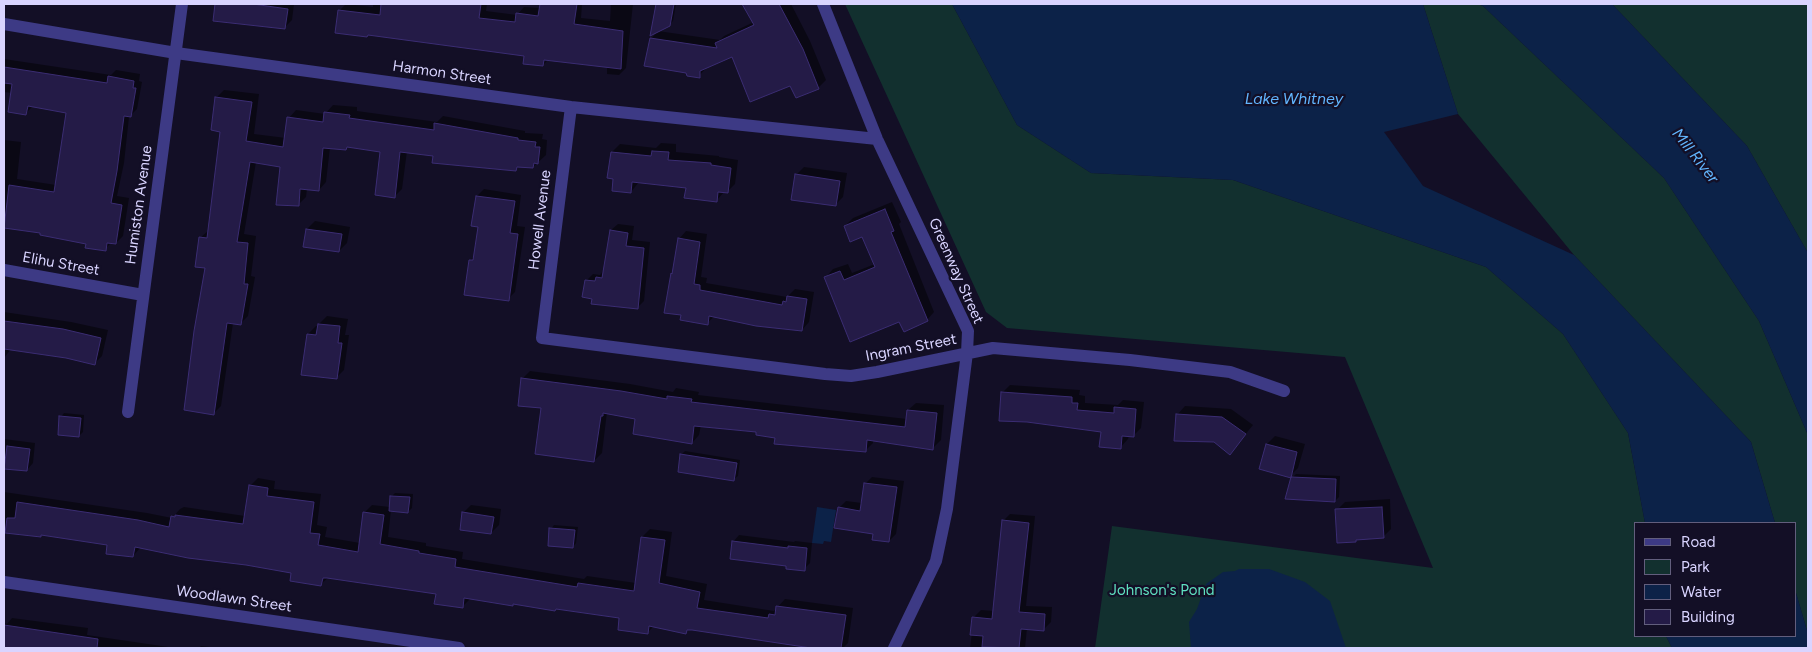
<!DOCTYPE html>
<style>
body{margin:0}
#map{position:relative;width:1812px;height:652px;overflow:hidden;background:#130f26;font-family:Figtree,sans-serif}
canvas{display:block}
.frame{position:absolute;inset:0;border:5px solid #d9d4ff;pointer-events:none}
.legend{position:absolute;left:1634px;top:522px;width:162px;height:115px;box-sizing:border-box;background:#130f26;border:1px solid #625e7d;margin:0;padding:6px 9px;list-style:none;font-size:15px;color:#d9d4ff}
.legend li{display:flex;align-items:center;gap:10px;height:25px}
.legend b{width:25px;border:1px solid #625e7d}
</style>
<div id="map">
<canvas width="1812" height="652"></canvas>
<div class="frame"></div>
<ul class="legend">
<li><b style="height:6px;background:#3d3a85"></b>Road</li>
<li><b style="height:14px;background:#12302f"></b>Park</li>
<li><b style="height:14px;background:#0c2248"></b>Water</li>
<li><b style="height:14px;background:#241b47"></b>Building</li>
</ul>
</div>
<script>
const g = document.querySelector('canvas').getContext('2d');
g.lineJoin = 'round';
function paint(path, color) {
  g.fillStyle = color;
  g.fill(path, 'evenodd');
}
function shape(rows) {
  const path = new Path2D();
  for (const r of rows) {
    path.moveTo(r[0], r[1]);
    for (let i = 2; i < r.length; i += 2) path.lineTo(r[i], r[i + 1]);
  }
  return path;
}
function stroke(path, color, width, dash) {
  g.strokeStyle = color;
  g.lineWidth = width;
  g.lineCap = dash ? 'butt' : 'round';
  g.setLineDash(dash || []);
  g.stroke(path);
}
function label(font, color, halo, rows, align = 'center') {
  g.font = font + ' Figtree,sans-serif';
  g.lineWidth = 4.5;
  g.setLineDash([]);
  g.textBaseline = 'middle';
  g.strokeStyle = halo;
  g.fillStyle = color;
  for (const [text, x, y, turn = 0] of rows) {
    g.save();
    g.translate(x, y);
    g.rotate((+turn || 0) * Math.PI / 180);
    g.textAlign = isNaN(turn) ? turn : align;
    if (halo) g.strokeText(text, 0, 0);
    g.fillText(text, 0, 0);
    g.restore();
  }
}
paint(shape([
 [845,4,952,4,1017,125,1091,173,1233,180,1486,267,1563,334,1628,433,1645,523,1636,523,1636,636,1666,636,1672,648,1095,648,1112,526,1433,568,1345,357,1007,328,986,312],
 [1423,4,1478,4,1483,6,1664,178,1759,321,1808,435,1808,634,1796,593,1796,523,1775,523,1751,442,1574,255,1458,114],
 [1612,4,1808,4,1808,253,1747,146]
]), '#12302f');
paint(shape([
 [952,4,1423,4,1458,114,1384,132,1423,186,1574,255,1751,442,1775,523,1645,523,1628,433,1563,334,1486,267,1233,180,1091,173,1017,125],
 [1478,4,1612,4,1747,146,1808,253,1808,435,1759,321,1664,178,1483,6],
 [817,507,836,510,831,542,824,541,823,544,812,543],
 [1239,569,1269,569,1305,582,1330,601,1346,648,1191,648,1189,622,1197,609,1206,584,1223,572,1235,571],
 [1796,593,1808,634,1808,648,1672,648,1666,636,1796,636]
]), '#0c2248');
paint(shape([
 [216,4,294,4,292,20,285,27,215,20],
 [346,4,373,7,373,4,487,4,486,11,517,15,524,7,540,8,541,4,582,4,581,18,610,21,611,4,633,4,626,68,619,75,607,74,607,66,549,59,543,65,525,55,339,11],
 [658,4,676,4,673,21,669,25,652,34],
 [744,4,791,4,810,41,826,80,819,87,796,97,791,84,732,56,707,67,699,76,651,39,658,31,720,40,724,36,754,22],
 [4,59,111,75,116,70,140,74,139,81,142,82,137,109,129,117,124,163,117,196,129,198,123,236,116,243,112,242,105,249,42,232,4,227,4,140,21,142,17,179,56,185,67,112,33,106,26,113,12,93,4,92],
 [224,90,259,94,254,134,286,138,289,118,296,110,325,114,333,105,357,107,357,111,437,122,443,116,525,131,525,133,543,134,542,139,547,140,546,155,533,167,520,166,516,169,407,151,402,189,394,197,382,151,349,146,346,149,330,147,326,182,319,190,307,189,306,197,298,205,281,166,256,162,244,234,256,236,251,276,255,277,248,316,240,324,233,323,221,406,213,414,207,267,200,238,209,230,222,130,216,98],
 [661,143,676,144,676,152,719,156,719,157,738,160,735,184,727,192,725,191,716,201,687,186,639,182,631,192,612,152,620,144,656,148],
 [804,167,847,173,843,197,835,205,796,175],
 [484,189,521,195,517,226,525,227,515,292,508,299,470,260,475,256,479,226,477,196],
 [892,202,901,222,899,224,934,312,927,320,899,320,826,277,833,269,848,264,852,273,875,264,862,235,845,226,853,218],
 [315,221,350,227,347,243,339,251,307,229],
 [618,224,634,226,632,240,650,242,644,301,637,308,593,298,586,281,593,274,600,275,603,271,611,230],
 [686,231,707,234,701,277,707,278,706,283,787,297,795,289,814,292,809,322,802,330,715,316,707,323,672,274,674,272,679,239],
 [4,312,71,322,108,330,102,356,94,364,66,357,11,349,4,358],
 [327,316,348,319,345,335,349,335,344,370,336,378,308,334,316,326,319,327,319,324],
 [530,371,630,384,673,392,676,388,699,392,698,395,907,419,908,410,916,403,944,405,941,440,933,448,873,440,873,443,865,451,776,437,758,431,701,425,699,435,692,443,636,418,607,412,602,453,594,461,543,407,522,379],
 [1010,385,1080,390,1079,395,1085,396,1085,403,1118,405,1123,400,1144,402,1141,428,1133,436,1129,435,1128,439,1120,448,1102,431,1002,393],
 [1185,406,1231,409,1253,425,1230,453,1177,415],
 [64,413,84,415,83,432,79,436,61,417],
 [1275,436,1305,444,1298,468,1290,476,1261,468,1267,444],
 [4,439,35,443,33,463,27,470,4,463],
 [685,451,740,460,738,476,734,479,681,455],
 [1296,474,1340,476,1339,497,1335,501,1292,478],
 [872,477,904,481,896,534,889,541,839,508,846,501,862,503,865,484],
 [258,478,275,481,274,489,321,494,317,525,327,527,325,537,360,543,364,513,372,505,390,507,391,497,395,493,413,494,412,508,408,512,391,510,388,537,426,543,426,546,463,552,462,559,584,579,587,576,636,583,642,537,650,529,672,532,666,576,707,584,704,600,774,611,785,599,853,608,848,643,843,648,821,648,689,629,686,632,654,626,647,633,621,616,470,599,462,607,437,593,329,577,321,584,293,572,141,547,133,556,109,544,43,534,40,536,4,529,4,492,147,513,172,518,180,509,184,507,245,516,250,486],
 [1390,499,1391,529,1383,537,1358,538,1355,541,1337,510,1345,502],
 [471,505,501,509,499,525,491,533,463,513],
 [1010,514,1035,516,1026,606,1052,607,1051,622,1044,629,1027,628,1025,648,970,648,974,617,981,610,994,611,1003,521],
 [554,525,578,527,576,543,573,547,551,529],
 [739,535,794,542,795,541,812,543,810,563,804,569,733,542],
 [12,618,88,628,87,635,175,648,4,648,4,623,7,624],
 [201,646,219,648,199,648]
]), '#0007');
const building = shape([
 [215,4,253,4,288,9,285,29,213,21,215,4],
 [381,4,481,4,479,18,515,22,516,13,538,16,540,4,577,4,574,24,623,31,621,69,544,60,543,66,523,64,524,56,368,35,367,37,335,33,338,10,380,15,381,4],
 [656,4,674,4,670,26,650,36,656,4],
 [742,4,779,4,803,49,819,89,796,98,790,86,750,102,732,57,700,71,700,78,687,76,686,73,644,66,650,38,717,48,715,43,754,25,742,4],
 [4,67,107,83,108,76,134,81,133,88,136,88,131,117,124,116,117,171,111,203,122,205,116,244,107,243,106,251,85,248,86,244,40,235,40,233,4,228,9,185,54,192,66,113,28,106,26,115,8,112,12,84,4,83,4,67],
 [215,97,252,102,246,141,283,147,287,117,323,122,324,112,350,115,349,118,434,130,434,123,518,138,518,140,536,142,535,147,540,147,538,164,534,163,533,168,517,167,516,171,432,163,433,156,400,152,395,198,375,195,380,152,347,147,346,150,323,148,319,191,300,189,299,206,276,205,280,167,250,162,237,242,248,243,244,284,248,284,241,325,227,323,214,415,184,410,194,331,205,268,195,267,199,237,207,238,220,132,211,130,215,97],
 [652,151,669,152,668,160,711,163,711,165,731,168,728,193,718,192,717,202,684,198,686,188,632,182,631,193,612,191,613,179,607,178,611,152,651,156,652,151],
 [795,174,840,181,836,206,791,200,795,174],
 [476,196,515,201,510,233,518,234,509,301,464,295,469,260,473,260,478,227,471,226,476,196],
 [885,209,894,231,891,232,928,321,904,332,899,322,850,342,824,277,840,271,844,280,875,267,862,237,850,242,844,226,885,209],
 [306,229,342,234,339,252,303,247,306,229],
 [610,230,628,233,626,246,644,248,638,309,591,304,592,299,582,297,585,280,595,281,596,277,602,278,610,230],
 [678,238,700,242,694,284,700,285,700,290,782,305,783,301,786,302,787,296,807,299,802,331,756,326,709,316,708,325,680,320,681,315,664,313,671,273,672,274,678,238],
 [4,321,63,329,101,338,95,365,66,358,4,349,4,321],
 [318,324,340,326,338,343,342,343,337,379,301,375,307,334,316,335,318,324],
 [521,378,621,391,667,399,667,396,692,399,691,402,905,427,907,410,937,413,933,450,867,440,866,452,774,444,775,438,756,435,756,432,694,426,692,444,633,434,635,419,603,413,603,416,601,416,594,462,535,454,541,408,518,406,521,378],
 [1001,392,1072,397,1072,403,1078,403,1077,410,1114,413,1114,407,1136,409,1134,437,1122,436,1121,449,1099,447,1101,432,1027,422,999,421,1001,392],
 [1176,414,1222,417,1246,434,1230,455,1214,442,1174,441,1176,414],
 [59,416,81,418,79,437,58,435,59,416],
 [1266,444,1297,452,1291,478,1259,469,1266,444],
 [7,446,30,449,27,471,4,469,7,446],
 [680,454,737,463,734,481,678,472,680,454],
 [1291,477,1336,479,1335,502,1285,499,1291,477],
 [864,483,897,487,889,542,872,540,873,534,834,528,838,507,860,511,864,483],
 [249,485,268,488,267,496,314,502,310,533,320,534,318,545,358,552,363,512,384,515,380,544,419,551,419,553,456,559,455,567,577,587,578,583,634,591,641,537,665,540,659,583,700,592,697,608,768,618,769,614,775,615,776,606,846,615,841,648,811,648,692,630,687,630,686,634,649,626,648,634,618,630,619,618,556,609,555,611,513,604,513,606,464,598,463,608,434,604,436,594,327,578,323,578,321,586,290,581,291,573,246,565,188,558,135,547,133,557,106,554,107,545,41,535,41,537,5,533,7,518,15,518,17,502,138,520,169,527,171,516,175,517,175,515,243,524,249,485],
 [390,496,410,497,408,513,389,511,390,496],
 [1382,507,1384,538,1356,540,1356,542,1337,543,1335,509,1382,507],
 [462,512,494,517,491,534,460,530,462,512],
 [1002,520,1029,523,1019,612,1045,614,1044,631,1021,629,1019,648,982,647,983,636,970,635,972,617,992,619,1002,520],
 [549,528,575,530,573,548,548,546,549,528],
 [732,541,788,548,788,546,807,548,805,571,786,569,786,566,730,559,732,541],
 [4,625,98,639,97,648,4,648,4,625]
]);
paint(building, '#241b47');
stroke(building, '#3b2d73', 1);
stroke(shape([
 [823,4,877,139,968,331,967,353,947,509,936,561,894,648],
 [4,24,176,53,571,107,877,139],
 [571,107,542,338,825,374,851,376,877,372,993,348,1130,360,1230,372,1284,391],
 [4,270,143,295],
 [128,412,182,4],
 [4,582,459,648]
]), '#3d3a85', 12);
label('15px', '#d9d4ff', '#130f26', [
 ["Harmon Street",442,73,8],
 ["Humiston Avenue",139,205,-82],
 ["Howell Avenue",540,220,-83],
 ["Elihu Street",61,264,10],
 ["Greenway Street",956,271,66],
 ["Ingram Street",911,348,-11],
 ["Woodlawn Street",234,599,8]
]);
label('15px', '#5fe0c0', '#130f26', [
 ["Johnson's Pond",1162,591]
]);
label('italic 16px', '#62b6ff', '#130f26', [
 ["Lake Whitney",1294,99],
 ["Mill River",1695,156,52]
]);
</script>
